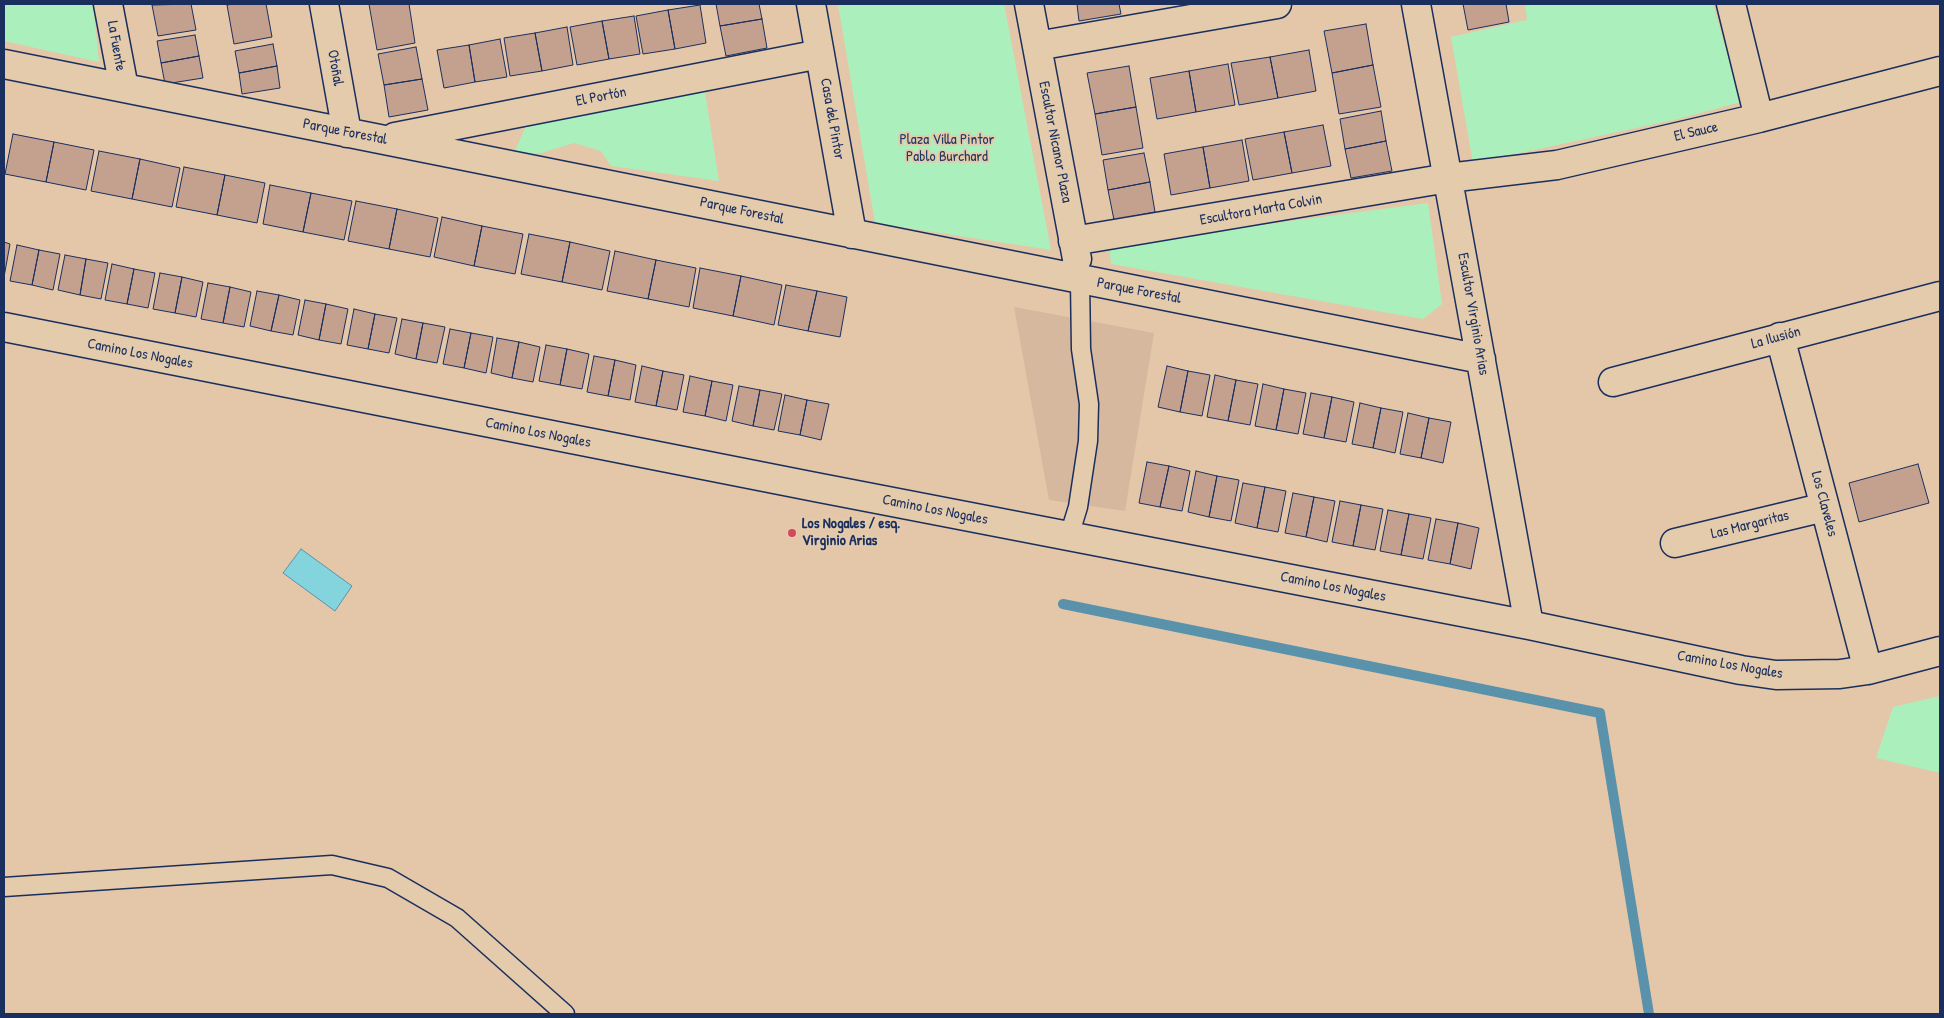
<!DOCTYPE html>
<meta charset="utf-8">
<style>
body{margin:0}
#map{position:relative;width:1944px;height:1018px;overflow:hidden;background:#e4c7a8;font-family:"Patrick Hand",sans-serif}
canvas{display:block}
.frame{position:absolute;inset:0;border:5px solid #1b2f5e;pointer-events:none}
</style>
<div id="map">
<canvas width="1944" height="1018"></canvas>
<div class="frame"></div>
</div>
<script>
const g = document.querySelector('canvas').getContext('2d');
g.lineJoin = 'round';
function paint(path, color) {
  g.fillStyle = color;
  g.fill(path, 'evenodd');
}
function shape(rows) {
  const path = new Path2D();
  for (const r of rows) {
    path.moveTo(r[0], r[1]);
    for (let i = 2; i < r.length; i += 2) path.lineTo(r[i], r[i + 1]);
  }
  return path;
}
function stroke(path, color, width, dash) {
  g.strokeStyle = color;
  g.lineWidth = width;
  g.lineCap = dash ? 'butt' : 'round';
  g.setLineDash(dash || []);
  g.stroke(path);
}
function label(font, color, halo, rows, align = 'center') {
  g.font = font + ' "Patrick Hand",sans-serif';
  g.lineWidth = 4;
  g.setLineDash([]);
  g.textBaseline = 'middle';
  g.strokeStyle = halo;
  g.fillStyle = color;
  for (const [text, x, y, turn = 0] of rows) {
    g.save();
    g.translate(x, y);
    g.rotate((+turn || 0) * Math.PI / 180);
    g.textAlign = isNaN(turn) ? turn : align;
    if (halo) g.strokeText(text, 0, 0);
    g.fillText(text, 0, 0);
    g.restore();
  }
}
paint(shape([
 [1014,307,1154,333,1125,511,1049,500]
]), '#d6b89f');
paint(shape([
 [4,4,93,4,99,62,4,41],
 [838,4,1004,4,1051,250,875,223],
 [1525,4,1713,4,1741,102,1678,119,1473,163,1451,37,1527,20],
 [705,92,719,181,611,166,601,151,574,143,541,153,514,153,529,119],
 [1428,203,1442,304,1423,319,1111,264,1109,245],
 [1940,696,1940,773,1876,758,1893,707]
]), '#abf0bc');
const water = shape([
 [301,549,352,586,335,611,283,573,301,549]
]);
paint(water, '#83d4dc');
stroke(water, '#5992aa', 1);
stroke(shape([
 [1063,604,1600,713,1649,1014]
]), '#5992aa', 10);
const building = shape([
 [191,4,196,30,158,36,152,5,191,4],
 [234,4,266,4,272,37,234,44,227,5,234,4],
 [369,4,409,4,415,43,377,50,369,4],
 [716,4,759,4,762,19,720,26,716,4],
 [1077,4,1119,4,1121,14,1079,21,1077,4],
 [1463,4,1506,4,1509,22,1468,30,1463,4],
 [700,5,706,43,675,49,668,10,700,5],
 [668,10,675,49,643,54,636,16,668,10],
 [634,16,640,54,609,59,602,21,634,16],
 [762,19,767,48,726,56,720,26,762,19],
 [602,21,609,59,577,65,570,27,602,21],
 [1366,24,1373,65,1332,73,1324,31,1366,24],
 [567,27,573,65,542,71,535,33,567,27],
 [535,33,542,71,510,76,504,38,535,33],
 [195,35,199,56,161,63,157,41,195,35],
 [500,39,507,77,475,82,469,45,500,39],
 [273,44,277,66,239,73,235,51,273,44],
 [469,45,475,82,444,88,437,50,469,45],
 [416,47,422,79,384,85,378,54,416,47],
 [1309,50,1316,91,1278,98,1270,57,1309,50],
 [199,56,203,78,165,84,161,63,199,56],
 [1270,57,1278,98,1239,105,1231,63,1270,57],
 [1228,64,1235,105,1196,112,1189,71,1228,64],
 [1373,65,1381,107,1339,114,1332,73,1373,65],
 [277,66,280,88,242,94,239,73,277,66],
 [1129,66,1136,107,1095,114,1087,73,1129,66],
 [1189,71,1196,112,1157,119,1150,78,1189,71],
 [422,79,428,110,389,117,384,85,422,79],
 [1136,107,1143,148,1102,155,1095,114,1136,107],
 [1381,111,1386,141,1345,149,1340,119,1381,111],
 [1323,125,1331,166,1292,173,1284,132,1323,125],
 [1284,132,1292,173,1253,180,1245,139,1284,132],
 [13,134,54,142,46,182,5,174,13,134],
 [1242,140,1249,181,1210,188,1203,147,1242,140],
 [1386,141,1392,171,1351,178,1345,149,1386,141],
 [54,142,94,150,86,190,46,182,54,142],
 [1203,147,1210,188,1171,195,1164,154,1203,147],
 [99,151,140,159,132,199,91,191,99,151],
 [1144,153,1150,182,1108,190,1103,160,1144,153],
 [140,159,180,168,172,207,132,199,140,159],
 [184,167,225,175,217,215,176,207,184,167],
 [225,175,265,183,257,223,217,215,225,175],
 [1150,182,1155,212,1114,220,1108,190,1150,182],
 [270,185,311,193,303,232,263,224,270,185],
 [311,193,352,201,344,240,303,232,311,193],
 [356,201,397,209,389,249,348,241,356,201],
 [397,209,438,218,430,257,389,249,397,209],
 [442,217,482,226,474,266,434,257,442,217],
 [482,226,523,234,515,274,474,266,482,226],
 [529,234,570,242,562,282,521,274,529,234],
 [4,242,10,244,4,277,4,242],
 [570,242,610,251,602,290,562,282,570,242],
 [17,245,39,250,32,285,10,281,17,245],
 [39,250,60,254,53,290,32,285,39,250],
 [615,251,656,260,648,299,607,291,615,251],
 [65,255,86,259,80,295,58,290,65,255],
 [86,259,108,263,101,299,80,295,86,259],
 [656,260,696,268,689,307,648,299,656,260],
 [112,264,134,269,127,304,105,300,112,264],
 [700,268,741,276,733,316,693,308,700,268],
 [134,269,155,273,148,308,127,304,134,269],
 [160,273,182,277,175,313,153,309,160,273],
 [741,276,782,285,774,325,733,316,741,276],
 [182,277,203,282,196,317,175,313,182,277],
 [208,283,230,287,223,323,201,319,208,283],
 [786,285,817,291,808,331,778,325,786,285],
 [230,287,251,292,244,327,223,323,230,287],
 [257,291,279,295,271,331,250,326,257,291],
 [817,291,847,297,840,337,808,331,817,291],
 [279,295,300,300,293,335,271,331,279,295],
 [305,300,326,304,319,340,298,335,305,300],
 [326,304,348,309,341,344,319,340,326,304],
 [354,309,375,314,368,349,347,345,354,309],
 [375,314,397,318,389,353,368,349,375,314],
 [402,319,423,323,416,359,395,354,402,319],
 [423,323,445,327,437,363,416,359,423,323],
 [450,329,471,333,464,368,443,364,450,329],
 [471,333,493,337,486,373,464,368,471,333],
 [497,338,519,342,512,378,491,373,497,338],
 [519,342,540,347,533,382,512,378,519,342],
 [546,345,567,349,560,385,539,381,546,345],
 [567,349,589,354,582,389,560,385,567,349],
 [594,356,615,360,608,396,587,392,594,356],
 [615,360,636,365,630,400,608,396,615,360],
 [642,366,663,371,656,406,635,402,642,366],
 [1167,366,1188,371,1180,412,1158,407,1167,366],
 [663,371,684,375,677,410,656,406,663,371],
 [1188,371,1210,375,1202,416,1180,412,1188,371],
 [1215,375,1236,380,1228,421,1207,417,1215,375],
 [690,376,712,381,705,416,683,412,690,376],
 [1236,380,1258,384,1250,425,1228,421,1236,380],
 [712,381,733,385,726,421,705,416,712,381],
 [1263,384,1284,389,1276,430,1255,426,1263,384],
 [739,386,760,390,753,426,732,421,739,386],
 [1284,389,1306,393,1298,434,1276,430,1284,389],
 [760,390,782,394,774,430,753,426,760,390],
 [1311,393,1332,397,1324,438,1303,434,1311,393],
 [785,395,807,400,800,435,778,431,785,395],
 [1332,397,1354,402,1346,442,1324,438,1332,397],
 [807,400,829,404,821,440,800,435,807,400],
 [1360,403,1381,408,1373,448,1352,444,1360,403],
 [1381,408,1403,412,1395,453,1373,448,1381,408],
 [1408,413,1429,418,1421,458,1400,454,1408,413],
 [1429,418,1451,422,1443,463,1421,458,1429,418],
 [1147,462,1169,466,1160,507,1139,503,1147,462],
 [1918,464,1929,503,1859,522,1849,483,1918,464],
 [1169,466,1190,471,1182,511,1160,507,1169,466],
 [1196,471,1217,476,1209,517,1188,512,1196,471],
 [1217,476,1239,480,1231,521,1209,517,1217,476],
 [1243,483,1265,487,1257,528,1235,523,1243,483],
 [1265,487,1286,491,1278,532,1257,528,1265,487],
 [1293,493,1314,497,1306,537,1285,533,1293,493],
 [1314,497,1335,501,1327,542,1306,537,1314,497],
 [1340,501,1361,505,1353,546,1332,542,1340,501],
 [1361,505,1383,509,1375,550,1353,546,1361,505],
 [1388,510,1409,514,1401,555,1380,551,1388,510],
 [1409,514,1431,518,1423,559,1401,555,1409,514],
 [1436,519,1458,523,1450,564,1428,560,1436,519],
 [1458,523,1479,528,1471,569,1450,564,1458,523]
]);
paint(building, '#c4a08e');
stroke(building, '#1b2f5e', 1);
const service = shape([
 [1069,536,1078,507,1088,441,1089,404,1081,349,1080,280],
 [4,887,332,865,388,878,457,918,565,1014]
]);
const minor = shape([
 [108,4,124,88],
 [324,4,347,133],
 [811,4,852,234],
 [1029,4,1077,259],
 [1416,4,1529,625],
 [1731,4,1759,118],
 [1037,46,1277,4],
 [4,64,1481,359],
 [395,137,820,54],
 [1073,241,1448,178,1557,165,1759,118,1940,71],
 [4,327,815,487,1529,625,1741,670,1776,675,1840,674,1868,670,1940,651],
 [1780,337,1868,670],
 [1613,382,1940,296],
 [1675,543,1825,507]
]);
stroke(service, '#1b2f5e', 21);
stroke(minor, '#1b2f5e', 31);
stroke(service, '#e3cbac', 18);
stroke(minor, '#e3cbac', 28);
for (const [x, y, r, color] of [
 [792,533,5,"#d1495b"]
]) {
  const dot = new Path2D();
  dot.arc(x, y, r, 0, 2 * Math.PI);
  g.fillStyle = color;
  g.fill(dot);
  stroke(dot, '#e3cbac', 2);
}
label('15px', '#1b2f5e', '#e3cbac', [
 ["La Fuente",116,46,80],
 ["Otoñal",335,68,80],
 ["El Portón",601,97,-11],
 ["Casa del Pintor",832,119,80],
 ["Parque Forestal",345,132,11],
 ["El Sauce",1696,132,-13],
 ["Escultor Nicanor Plaza",1055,142,79],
 ["Escultora Marta Colvin",1261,210,-10],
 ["Parque Forestal",742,211,12],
 ["Parque Forestal",1139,291,11],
 ["Escultor Virginio Arias",1473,314,80],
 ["La Ilusión",1776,338,-15],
 ["Camino Los Nogales",140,354,11],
 ["Camino Los Nogales",538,433,11],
 ["Los Claveles",1824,504,75],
 ["Camino Los Nogales",935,510,11],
 ["Las Margaritas",1750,525,-14],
 ["Camino Los Nogales",1333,587,11],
 ["Camino Los Nogales",1730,665,10]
]);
label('15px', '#223963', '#e3cbac', [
 ["Plaza Villa Pintor",947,140],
 ["Pablo Burchard",947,157]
]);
label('bold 15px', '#1b2f5e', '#e3cbac', [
 ["Los Nogales / esq.",802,524],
 ["Virginio Arias",802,541]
], 'left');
</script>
